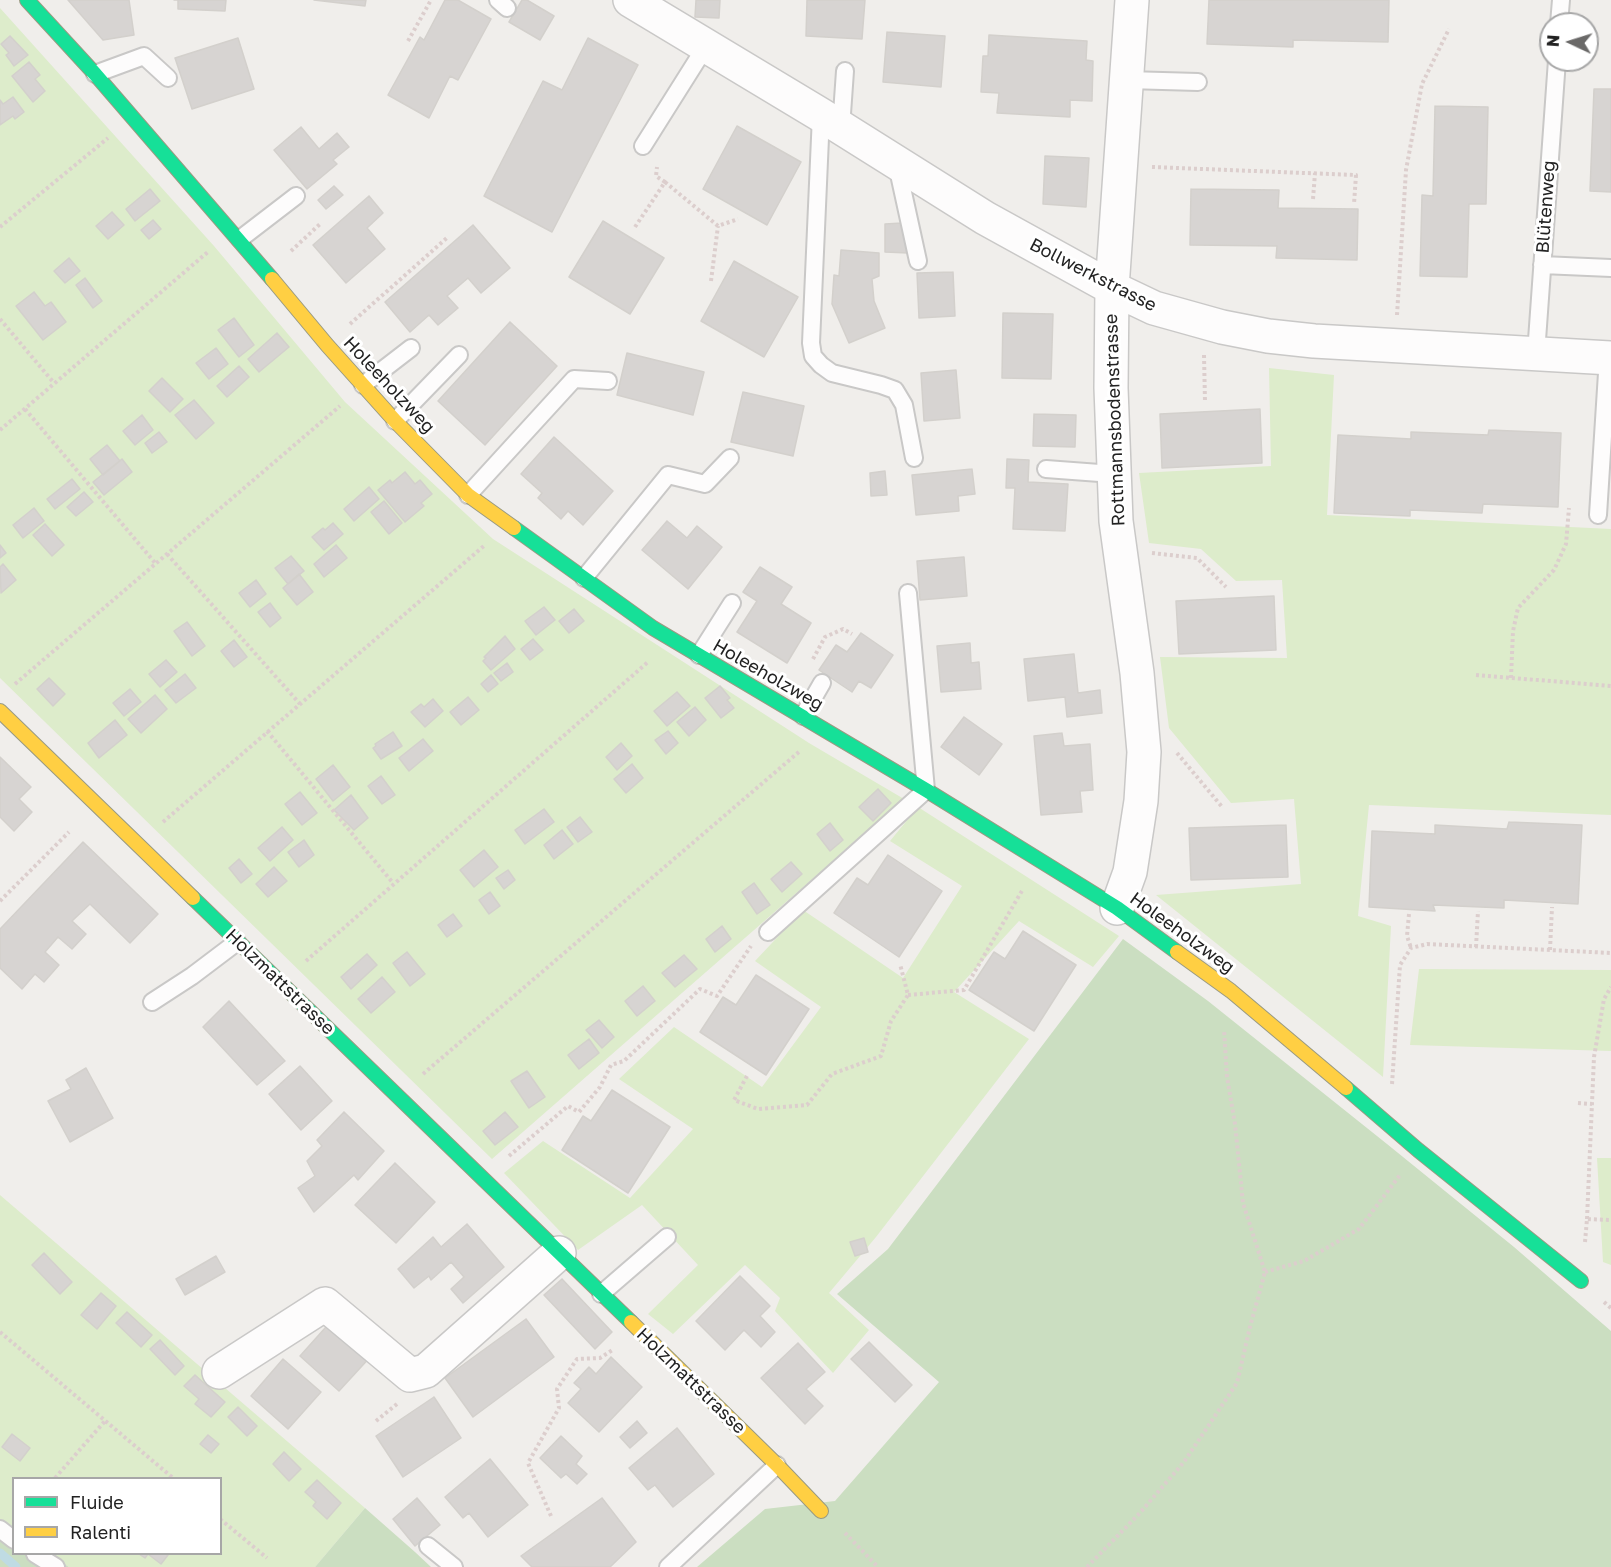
<!DOCTYPE html>
<meta charset="utf-8">
<style>
body{margin:0}
#map{position:relative;width:1611px;height:1567px;overflow:hidden;background:#f0eeeb;font-family:"Golos Text",sans-serif}
canvas{display:block}
.legend{position:absolute;left:12px;top:1477px;width:210px;height:78px;box-sizing:border-box;background:#fff;border:2px solid #a7a7a7;margin:0;padding:8px 10px;list-style:none;font-size:18px;color:#222}
.legend li{display:flex;align-items:center;gap:12px;height:30px}
.legend b{width:30px;border:2px solid #a7a7a7}
.north{position:absolute;left:1539px;top:12px;width:60px;height:60px;box-sizing:border-box;background:#fff;border:2px solid #a7a7a7;border-radius:50%;rotate:274deg;font-size:16px;font-weight:700;line-height:24px;text-align:center;color:#222}
.north::after{content:'';display:block;margin:auto;width:21px;height:27px;background:#6a6968;clip-path:polygon(50% 0,100% 100%,50% 72%,0 100%)}
</style>
<div id="map">
<canvas width="1611" height="1567"></canvas>
<ul class="legend">
<li><b style="height:8px;background:#16e098"></b>Fluide</li>
<li><b style="height:8px;background:#ffcf43"></b>Ralenti</li>
</ul>
<div class="north">N</div>
</div>
<script>
const g = document.querySelector('canvas').getContext('2d');
g.lineJoin = 'round';
function paint(path, color) {
  g.fillStyle = color;
  g.fill(path, 'evenodd');
}
function shape(rows) {
  const path = new Path2D();
  for (const r of rows) {
    path.moveTo(r[0], r[1]);
    for (let i = 2; i < r.length; i += 2) path.lineTo(r[i], r[i + 1]);
  }
  return path;
}
function stroke(path, color, width, dash) {
  g.strokeStyle = color;
  g.lineWidth = width;
  g.lineCap = dash ? 'butt' : 'round';
  g.setLineDash(dash || []);
  g.stroke(path);
}
function label(font, color, halo, rows, align = 'center') {
  g.font = font + ' "Golos Text",sans-serif';
  g.lineWidth = 6;
  g.setLineDash([]);
  g.textBaseline = 'middle';
  g.strokeStyle = halo;
  g.fillStyle = color;
  for (const [text, x, y, turn = 0] of rows) {
    g.save();
    g.translate(x, y);
    g.rotate((+turn || 0) * Math.PI / 180);
    g.textAlign = isNaN(turn) ? turn : align;
    if (halo) g.strokeText(text, 0, 0);
    g.fillText(text, 0, 0);
    g.restore();
  }
}
paint(shape([
 [0,8,214,246,345,402,493,539,809,743,904,799,492,1159,0,678],
 [1269,368,1334,375,1327,515,1611,529,1611,815,1369,805,1358,916,1391,926,1383,1077,1156,895,1301,884,1294,799,1231,803,1169,728,1160,657,1287,658,1282,580,1236,581,1201,549,1149,543,1139,473,1271,466],
 [918,807,1119,936,1093,967,1019,921,954,992,1029,1039,876,1237,829,1293,869,1330,833,1373,775,1311,780,1298,745,1265,673,1334,648,1314,698,1265,642,1205,578,1250,504,1173,543,1141,630,1198,693,1129,619,1079,674,1027,762,1087,821,1007,755,961,803,910,903,978,962,886,890,841],
 [1419,969,1611,970,1611,1051,1410,1045],
 [1597,1158,1611,1158,1611,1265,1603,1262],
 [0,1195,365,1508,315,1567,69,1567,49,1554,220,1554,220,1478,14,1478,13,1529,0,1519]
]), '#ddeccb');
paint(shape([
 [1123,939,1208,1001,1387,1144,1514,1247,1611,1331,1611,1567,697,1567,765,1509,835,1501,939,1382,837,1294,888,1249],
 [365,1508,415,1552,431,1567,315,1567],
 [0,1519,13,1529,14,1554,49,1554,69,1567,0,1567]
]), '#cbdec1');
stroke(shape([
 [0,1553,16,1567]
]), '#bfdbe3', 9);
const building = shape([
 [68,0,129,0,134,35,103,40,68,0],
 [174,0,226,0,225,11,178,9,178,0,174,0],
 [314,0,366,0,365,6,314,0],
 [445,0,458,0,491,19,458,80,450,76,429,118,388,95,420,37,424,40,445,0],
 [522,0,527,0,554,16,540,40,509,22,522,0],
 [696,0,720,0,719,18,695,17,696,0],
 [807,0,865,0,862,39,806,36,807,0],
 [1209,0,1389,0,1388,42,1293,40,1293,47,1207,44,1209,0],
 [887,32,945,36,941,87,883,82,887,32],
 [989,35,1087,41,1086,60,1093,61,1092,101,1070,100,1070,117,997,113,999,93,981,92,983,56,988,56,989,35],
 [10,36,28,55,14,66,6,55,9,53,1,44,10,36],
 [238,38,254,89,192,109,175,58,238,38],
 [588,38,638,65,552,232,484,196,543,81,562,90,588,38],
 [29,62,40,75,35,79,45,91,33,102,12,76,29,62],
 [1594,89,1611,89,1611,192,1590,191,1594,89],
 [13,97,24,112,15,119,13,116,0,125,0,100,3,104,13,97],
 [1435,106,1488,107,1486,204,1469,204,1467,277,1420,276,1422,195,1433,196,1435,106],
 [737,126,801,162,767,225,703,189,737,126],
 [301,127,319,149,337,133,349,147,333,160,337,164,307,189,274,150,301,127],
 [1045,156,1089,158,1086,207,1043,204,1045,156],
 [334,186,343,195,326,209,318,200,334,186],
 [150,189,160,201,135,221,126,209,150,189],
 [1191,189,1279,190,1278,208,1358,209,1357,260,1276,258,1277,246,1190,245,1191,189],
 [369,196,383,213,367,228,385,249,346,283,313,245,369,196],
 [112,212,124,225,108,239,96,226,112,212],
 [153,220,161,229,149,239,141,230,153,220],
 [603,221,664,258,630,314,569,277,603,221],
 [902,223,908,253,885,252,885,224,902,223],
 [473,225,510,268,481,293,468,278,447,296,458,308,438,325,429,315,410,332,385,302,473,225],
 [841,250,879,253,879,276,872,279,874,301,885,328,849,343,832,304,834,275,839,276,841,250],
 [69,258,80,271,65,283,54,271,69,258],
 [734,261,798,297,764,357,701,321,734,261],
 [953,272,955,316,919,318,917,273,953,272],
 [85,278,102,301,93,308,76,285,85,278],
 [34,292,45,306,51,302,66,322,43,340,16,306,34,292],
 [1003,313,1053,314,1051,379,1002,378,1003,313],
 [234,318,254,345,239,357,218,330,234,318],
 [510,322,557,366,485,445,438,401,510,322],
 [277,333,289,347,259,372,248,359,277,333],
 [216,348,228,364,209,379,196,363,216,348],
 [627,353,704,372,693,415,617,395,627,353],
 [239,366,249,377,227,397,217,386,239,366],
 [956,370,960,418,924,421,921,373,956,370],
 [162,378,183,399,170,412,149,391,162,378],
 [743,392,804,406,793,456,731,442,743,392],
 [194,400,214,423,196,439,175,415,194,400],
 [1260,409,1262,463,1162,468,1160,414,1260,409],
 [1034,414,1076,415,1075,447,1033,446,1034,414],
 [142,415,153,430,135,445,123,431,142,415],
 [1489,430,1561,433,1558,507,1483,504,1482,513,1410,510,1410,516,1334,513,1338,435,1411,439,1411,432,1488,435,1489,430],
 [159,432,167,442,152,453,145,443,159,432],
 [554,437,613,491,583,525,568,511,561,519,538,498,542,493,521,474,554,437],
 [107,445,120,461,103,475,90,459,107,445],
 [122,459,132,472,104,495,93,482,122,459],
 [1007,459,1029,460,1028,482,1068,484,1065,531,1013,529,1015,488,1006,488,1007,459],
 [972,469,975,494,958,496,959,511,916,515,912,475,972,469],
 [885,471,887,495,871,496,870,473,885,471],
 [405,472,415,484,420,480,432,494,421,503,424,506,405,522,378,490,390,480,392,483,405,472],
 [72,479,80,489,55,509,47,499,72,479],
 [369,487,379,499,354,521,344,509,369,487],
 [84,492,93,502,76,516,67,507,84,492],
 [384,501,402,523,389,534,371,512,384,501],
 [34,508,44,521,23,538,13,525,34,508],
 [667,521,687,538,697,526,722,547,688,589,642,550,667,521],
 [333,523,343,534,324,550,312,537,323,528,325,530,333,523],
 [45,524,64,545,52,556,33,535,45,524],
 [0,545,6,553,0,558,0,545],
 [336,545,347,558,324,577,314,564,336,545],
 [291,556,304,571,288,584,275,568,291,556],
 [964,557,967,596,920,600,917,561,964,557],
 [3,564,16,580,1,593,0,567,3,564],
 [760,567,792,587,781,604,811,623,787,663,737,632,757,601,743,592,760,567],
 [299,574,313,592,297,605,283,588,299,574],
 [256,580,266,594,250,607,239,593,256,580],
 [1274,596,1276,650,1179,654,1176,601,1274,596],
 [270,603,281,618,270,627,258,612,270,603],
 [544,607,555,620,536,635,525,621,544,607],
 [574,609,584,621,569,633,559,621,574,609],
 [187,622,205,646,192,656,174,631,187,622],
 [861,633,893,655,871,688,859,681,852,692,819,670,836,645,847,652,861,633],
 [505,636,515,649,491,670,483,661,486,658,484,657,505,636],
 [533,639,543,650,530,660,521,649,533,639],
 [234,640,247,657,234,667,221,651,234,640],
 [970,643,971,663,979,662,981,689,941,692,937,646,970,643],
 [1074,654,1078,693,1100,690,1102,713,1067,717,1065,697,1028,701,1024,659,1074,654],
 [166,660,177,672,160,687,149,674,166,660],
 [507,663,513,672,501,681,494,673,507,663],
 [185,674,196,688,176,703,165,690,185,674],
 [491,675,498,684,488,692,481,684,491,675],
 [49,678,65,694,53,706,37,689,49,678],
 [720,686,730,698,727,700,734,708,721,718,705,698,720,686],
 [130,689,141,702,124,716,113,703,130,689],
 [677,692,690,706,667,726,654,711,677,692],
 [155,695,167,709,141,733,128,719,155,695],
 [468,697,479,710,461,725,450,712,468,697],
 [433,699,443,711,425,727,411,712,421,704,424,707,433,699],
 [695,707,706,720,689,736,677,722,695,707],
 [964,717,1002,744,979,775,941,747,964,717],
 [115,720,127,735,99,758,88,743,115,720],
 [668,731,678,743,666,754,655,740,668,731],
 [393,732,402,746,381,759,373,748,376,746,375,744,393,732],
 [1062,733,1064,746,1090,744,1093,790,1080,791,1082,812,1041,815,1034,736,1062,733],
 [423,739,433,751,409,771,399,758,423,739],
 [621,743,632,756,617,770,606,757,621,743],
 [0,757,31,787,19,799,32,812,14,831,0,817,0,757],
 [632,764,643,778,626,793,614,779,632,764],
 [333,765,350,787,333,801,316,779,333,765],
 [381,776,395,795,382,804,368,786,381,776],
 [878,789,891,803,873,821,859,807,878,789],
 [300,792,317,813,302,825,285,804,300,792],
 [351,795,368,818,354,830,334,810,351,795],
 [544,809,554,822,525,844,515,830,544,809],
 [580,817,592,832,578,842,567,827,580,817],
 [1509,822,1582,825,1578,904,1504,900,1504,908,1433,905,1435,911,1369,907,1372,831,1435,834,1435,825,1507,829,1509,822],
 [830,823,843,840,830,851,817,834,830,823],
 [1286,825,1288,877,1191,880,1189,828,1286,825],
 [282,827,293,840,270,861,258,848,282,827],
 [562,830,573,844,554,859,544,845,562,830],
 [304,840,314,855,299,867,288,852,304,840],
 [83,842,158,914,130,943,90,904,72,921,86,934,72,949,58,937,45,952,59,965,44,982,35,974,22,989,0,968,0,929,83,842],
 [484,850,498,867,474,887,460,870,484,850],
 [888,855,942,891,899,957,834,913,857,878,868,885,888,855],
 [239,859,252,874,241,883,229,868,239,859],
 [791,862,802,874,782,892,771,879,791,862],
 [274,867,287,881,268,897,256,884,274,867],
 [508,870,515,880,504,889,496,878,508,870],
 [754,883,770,905,757,914,742,892,754,883],
 [490,892,500,906,489,914,479,900,490,892],
 [453,914,462,926,447,937,438,925,453,914],
 [722,926,731,939,715,952,706,939,722,926],
 [1023,931,1076,965,1034,1031,969,990,994,952,1005,959,1023,931],
 [407,952,425,974,410,986,393,963,407,952],
 [367,954,377,965,351,989,341,977,367,954],
 [684,955,697,969,675,987,662,973,684,955],
 [756,975,809,1009,766,1075,700,1032,723,997,736,1005,756,975],
 [382,977,395,992,371,1013,358,999,382,977],
 [643,986,655,1001,637,1016,625,1001,643,986],
 [229,1001,285,1061,257,1085,203,1027,229,1001],
 [599,1020,614,1037,602,1048,586,1030,599,1020],
 [589,1039,599,1053,579,1069,568,1055,589,1039],
 [300,1066,332,1101,301,1130,269,1094,300,1066],
 [86,1068,113,1118,70,1142,48,1101,71,1089,66,1080,86,1068],
 [527,1071,545,1097,529,1108,511,1081,527,1071],
 [612,1090,670,1127,628,1193,562,1150,583,1116,591,1121,612,1090],
 [344,1112,384,1151,358,1180,354,1175,314,1212,298,1188,315,1176,307,1161,322,1146,317,1140,344,1112],
 [505,1112,518,1127,495,1145,483,1131,505,1112],
 [395,1163,435,1202,396,1243,355,1205,395,1163],
 [467,1224,504,1267,463,1303,451,1289,464,1277,451,1262,431,1280,429,1276,414,1288,398,1269,433,1237,441,1247,467,1224],
 [864,1238,868,1252,855,1256,850,1242,864,1238],
 [44,1253,72,1282,60,1294,32,1265,44,1253],
 [216,1256,225,1272,185,1295,176,1279,216,1256],
 [740,1276,770,1306,760,1316,775,1332,761,1347,744,1330,725,1350,696,1321,740,1276],
 [562,1279,612,1332,595,1349,544,1295,562,1279],
 [101,1293,116,1306,97,1329,81,1315,101,1293],
 [127,1312,152,1335,141,1347,116,1323,127,1312],
 [334,1318,373,1354,339,1391,300,1356,334,1318],
 [526,1319,554,1357,473,1417,445,1378,526,1319],
 [160,1340,184,1366,175,1375,150,1349,160,1340],
 [869,1342,912,1385,895,1402,851,1359,869,1342],
 [798,1343,825,1372,806,1389,823,1406,805,1424,761,1378,798,1343],
 [611,1357,642,1387,599,1432,568,1403,581,1389,574,1383,589,1367,596,1374,611,1357],
 [283,1359,321,1392,288,1429,251,1396,283,1359],
 [195,1375,225,1402,211,1417,195,1404,199,1399,184,1386,195,1375],
 [434,1397,461,1438,403,1477,376,1436,434,1397],
 [238,1407,257,1426,247,1436,228,1417,238,1407],
 [637,1421,647,1433,630,1448,620,1437,637,1421],
 [677,1428,714,1474,673,1507,655,1485,648,1490,629,1468,677,1428],
 [12,1434,30,1448,20,1461,2,1447,12,1434],
 [208,1435,219,1444,211,1453,200,1444,208,1435],
 [561,1436,582,1456,576,1464,587,1474,577,1484,566,1474,561,1478,540,1458,561,1436],
 [284,1452,301,1469,289,1481,273,1464,284,1452],
 [490,1459,528,1505,488,1537,469,1513,463,1518,445,1497,490,1459],
 [317,1480,341,1503,327,1519,313,1506,316,1502,305,1492,317,1480],
 [417,1498,440,1525,415,1546,393,1519,417,1498],
 [602,1498,636,1542,610,1567,532,1567,521,1556,602,1498],
 [139,1554,165,1554,168,1555,161,1564,148,1554,145,1558,139,1554]
]);
paint(building, '#d7d4d2');
stroke(building, '#d3d0cc', 1.5);
const lane = shape([
 [498,0,507,8],
 [1559,24,1561,0],
 [95,74,144,56,168,78],
 [1127,80,1198,82],
 [821,115,811,343,813,356,821,365,832,373,881,385,895,390,904,405,914,458],
 [841,128,845,71],
 [643,146,706,46],
 [897,165,918,261],
 [240,239,296,196],
 [1542,265,1611,268],
 [1536,354,1557,60],
 [363,385,411,348],
 [395,421,459,355],
 [1046,469,1113,474],
 [468,495,574,379,608,381],
 [1598,515,1608,357],
 [584,578,668,475,705,484,730,458],
 [699,655,732,603],
 [803,716,822,683],
 [768,932,926,790,908,593],
 [152,1002,192,976,237,942],
 [601,1294,667,1237],
 [0,1529,14,1540],
 [428,1546,454,1567],
 [35,1554,56,1567],
 [668,1567,777,1465]
]);
const street = shape([
 [630,0,821,115,985,218,1112,288,1154,308,1222,327,1268,336,1314,341,1611,358],
 [1117,908,1130,872,1141,801,1144,752,1137,673,1116,521,1111,388,1112,288,1132,0],
 [219,1372,325,1304,410,1375,426,1371,559,1253]
]);
const fast = shape([
 [27,0,95,74,272,279],
 [514,528,653,628,926,790,1117,908,1177,952],
 [193,898,631,1322],
 [1346,1088,1418,1150,1581,1281]
]);
const slow = shape([
 [272,279,327,345,395,421,468,495,514,528],
 [0,711,193,898],
 [1177,952,1231,991,1346,1088],
 [631,1322,777,1465,821,1511]
]);
stroke(lane, '#c9c8c7', 20);
stroke(street, '#c9c8c7', 36);
stroke(fast, '#999a82', 16);
stroke(slow, '#999a82', 16);
stroke(shape([
 [408,41,431,0],
 [1152,167,1356,175,1354,204],
 [665,182,718,226,738,219],
 [1313,199,1315,173],
 [0,227,108,138],
 [635,227,665,182,656,176,657,167],
 [291,251,320,224],
 [711,281,718,226],
 [1397,315,1406,170,1422,84,1449,29],
 [0,319,54,383],
 [350,324,448,237],
 [1204,355,1205,402],
 [25,409,156,564],
 [0,430,209,251],
 [1152,553,1197,558,1226,587],
 [167,554,300,704],
 [813,659,825,637,843,629,852,634],
 [1476,675,1611,686],
 [1511,678,1513,631,1518,608,1554,570,1566,544,1569,508],
 [15,684,340,406],
 [267,731,393,883],
 [1177,753,1223,808],
 [163,822,485,545],
 [0,901,69,832],
 [1409,914,1407,936,1411,948],
 [1476,947,1478,911],
 [1550,950,1552,907],
 [306,961,648,662],
 [908,995,964,990,1023,889],
 [423,1074,800,751],
 [747,1076,734,1100,758,1109,807,1105,832,1074,881,1056,891,1021,908,995,900,964],
 [1392,1084,1400,965,1411,948,1427,944,1611,953],
 [1578,1103,1592,1104],
 [509,1156,568,1106,579,1112,600,1087,611,1065,624,1061,700,989,717,996,751,946],
 [1587,1219,1594,1057,1604,999,1611,987],
 [1585,1242,1587,1219,1611,1220],
 [1265,1272,1304,1261,1359,1229,1400,1175],
 [1604,1302,1611,1308],
 [0,1332,173,1478],
 [376,1421,397,1404],
 [55,1478,105,1421],
 [551,1516,528,1463,559,1408,557,1389,577,1359,600,1358,614,1349],
 [220,1519,267,1558],
 [845,1533,878,1567],
 [1087,1567,1138,1515,1184,1462,1237,1383,1250,1327,1265,1272,1243,1203,1235,1124,1227,1077,1224,1030]
]), '#dccecd', 4, [3, 3]);
stroke(lane, '#fdfcfc', 16);
stroke(street, '#fdfcfc', 33);
stroke(fast, '#16e098', 14);
stroke(slow, '#ffcf43', 14);
label('18px', '#222', '#fff', [
 ["Blütenweg",1546,207,-86],
 ["Bollwerkstrasse",1093,275,27],
 ["Holeeholzweg",389,385,47],
 ["Rottmannsbodenstrasse",1115,420,-92],
 ["Holeeholzweg",768,675,30],
 ["Holeeholzweg",1182,933,36],
 ["Holzmattstrasse",280,982,44],
 ["Holzmattstrasse",691,1381,44]
]);
</script>
